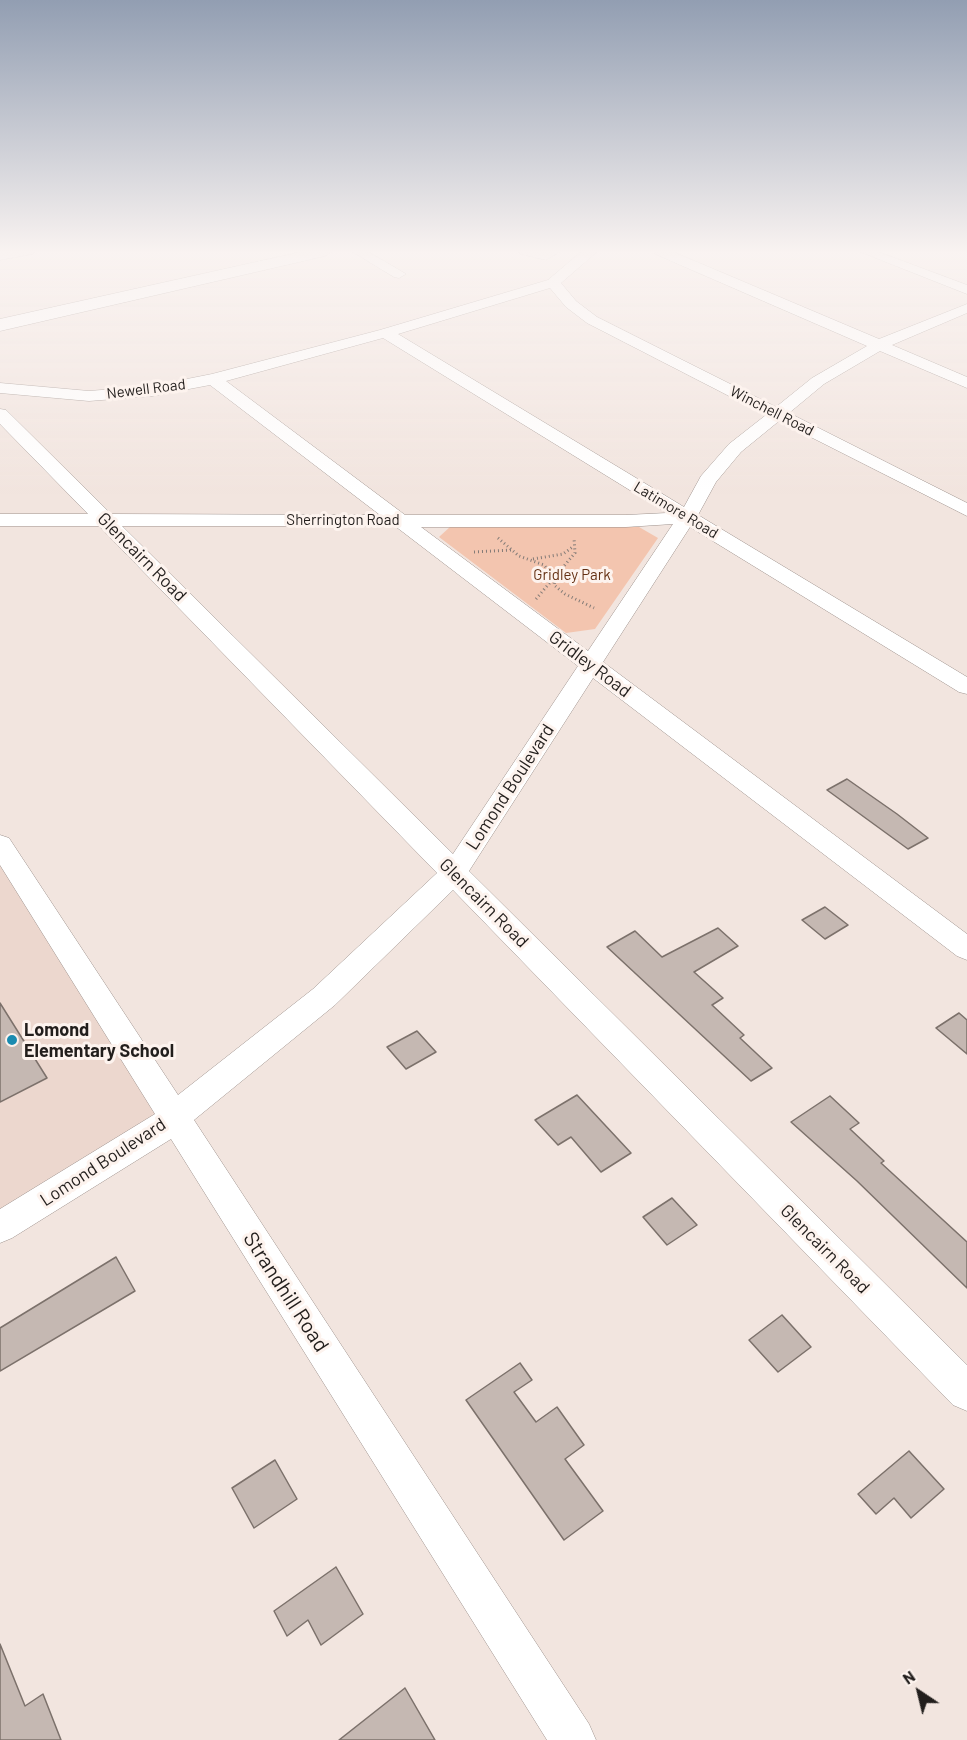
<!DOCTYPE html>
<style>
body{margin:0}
#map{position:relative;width:967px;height:1740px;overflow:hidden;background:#f2e5df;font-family:Barlow,sans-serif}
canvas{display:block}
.north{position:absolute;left:889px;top:1662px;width:60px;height:60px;-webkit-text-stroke:4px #fdf3ee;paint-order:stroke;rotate:325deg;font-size:16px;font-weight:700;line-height:24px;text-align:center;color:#221e1c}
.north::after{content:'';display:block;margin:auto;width:21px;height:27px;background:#221e1c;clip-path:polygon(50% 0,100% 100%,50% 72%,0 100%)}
</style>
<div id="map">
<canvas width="967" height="1740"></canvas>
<div class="north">N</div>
</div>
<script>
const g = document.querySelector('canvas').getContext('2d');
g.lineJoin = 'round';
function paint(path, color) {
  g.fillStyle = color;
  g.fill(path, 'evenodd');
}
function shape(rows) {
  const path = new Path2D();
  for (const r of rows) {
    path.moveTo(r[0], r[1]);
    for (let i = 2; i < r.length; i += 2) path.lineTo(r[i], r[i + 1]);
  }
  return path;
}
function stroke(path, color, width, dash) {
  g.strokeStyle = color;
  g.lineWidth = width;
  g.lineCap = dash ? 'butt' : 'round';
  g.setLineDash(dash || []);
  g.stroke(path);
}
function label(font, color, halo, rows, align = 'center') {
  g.font = font + ' Barlow,sans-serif';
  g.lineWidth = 6;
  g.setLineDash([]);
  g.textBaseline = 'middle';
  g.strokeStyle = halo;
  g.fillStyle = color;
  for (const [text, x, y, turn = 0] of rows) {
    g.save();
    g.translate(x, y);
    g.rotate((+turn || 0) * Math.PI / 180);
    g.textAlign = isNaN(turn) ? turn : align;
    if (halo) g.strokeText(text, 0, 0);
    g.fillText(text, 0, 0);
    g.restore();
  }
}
paint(shape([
 [0,844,173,1117,0,1227]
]), '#ecd7ce');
paint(shape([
 [451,526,639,527,658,538,595,629,566,633,439,537]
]), '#f3c5af');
const building = shape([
 [847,779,897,814,928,838,908,849,827,790,847,779],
 [825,907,848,925,825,939,802,920,825,907],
 [718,928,738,946,694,972,723,998,712,1005,744,1035,740,1038,772,1068,751,1081,607,947,635,931,662,957,718,928],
 [0,1003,47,1078,0,1102,0,1003],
 [959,1013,967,1020,967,1054,936,1028,959,1013],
 [417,1031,436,1052,406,1069,387,1047,417,1031],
 [577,1095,631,1153,601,1172,571,1137,558,1145,535,1120,577,1095],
 [830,1096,859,1123,850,1129,884,1161,881,1163,967,1242,967,1288,857,1181,791,1122,830,1096],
 [672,1198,697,1225,667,1245,643,1217,672,1198],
 [116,1257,135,1291,0,1371,0,1328,116,1257],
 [782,1315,811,1347,778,1372,749,1340,782,1315],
 [520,1363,532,1380,514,1392,536,1422,557,1407,584,1445,565,1459,603,1511,564,1540,466,1400,520,1363],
 [909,1451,944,1489,911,1518,894,1498,876,1514,858,1494,909,1451],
 [275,1460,297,1499,254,1528,232,1488,275,1460],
 [336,1567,363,1614,321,1645,308,1620,287,1636,274,1611,336,1567],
 [0,1644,25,1706,43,1694,61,1740,0,1740,0,1644],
 [405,1688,435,1740,339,1740,405,1688]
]);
paint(building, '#c5b8b2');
stroke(building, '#7c716b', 1.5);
const minor = shape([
 [8,251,35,251,33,254,0,260,0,252,8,251],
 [351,251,367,251,406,274,399,278,394,277,351,251],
 [518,251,561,251,546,260,520,254,518,251],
 [582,251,598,251,561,283,576,301,597,317,776,407,812,378,867,346,655,254,654,251,671,251,879,339,967,304,967,313,892,345,967,377,967,388,880,351,824,384,789,413,967,503,967,516,779,421,741,452,716,482,698,515,967,677,967,694,959,692,690,527,603,662,967,934,967,960,957,956,593,678,469,871,967,1365,967,1411,953,1405,453,890,335,1005,194,1120,589,1724,596,1740,547,1740,171,1139,12,1238,0,1243,0,1209,155,1114,0,865,0,835,9,838,178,1095,313,989,437,873,99,526,0,526,0,514,88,514,0,424,0,409,6,410,111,514,380,515,210,385,152,396,89,401,0,393,0,383,89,391,152,386,212,374,380,330,548,280,582,251],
 [550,288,566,307,587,323,766,415,729,444,701,476,684,507,398,334,550,288],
 [383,338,667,513,626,515,405,515,226,381,383,338],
 [673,524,588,651,421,527,626,527,673,524],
 [122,526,395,526,578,666,453,854,122,526],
 [858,251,876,251,967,285,967,294,858,251]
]);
const major = shape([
 [305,251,333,251,325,256,0,331,0,319,305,251]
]);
stroke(minor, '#9e928d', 1);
stroke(major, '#9e928d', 1);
stroke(shape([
 [498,538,519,556,544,565,555,578,554,585,565,594,594,608],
 [474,552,511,550],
 [533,559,563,554,574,546],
 [536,599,575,553,574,538]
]), '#837b77', 3, [1, 3]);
paint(minor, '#fff');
paint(major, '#fff');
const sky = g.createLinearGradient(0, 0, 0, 494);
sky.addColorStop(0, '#929eb2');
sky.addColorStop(0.51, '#f9f3f1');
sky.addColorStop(1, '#f9f3f100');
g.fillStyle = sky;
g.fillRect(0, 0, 967, 494);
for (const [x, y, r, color] of [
 [12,1040,6,"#1a8bb0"]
]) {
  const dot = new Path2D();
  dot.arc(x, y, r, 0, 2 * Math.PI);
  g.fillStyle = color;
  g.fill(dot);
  stroke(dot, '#fdf3ee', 2);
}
label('15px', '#221e1c', '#fdf3ee', [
 ["Newell Road",146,389,-7],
 ["Winchell Road",772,411,27],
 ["Latimore Road",676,510,31],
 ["Sherrington Road",343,520]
]);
label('15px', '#643013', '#fdf3ee', [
 ["Gridley Park",572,575]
]);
label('18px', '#221e1c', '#fdf3ee', [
 ["Glencairn Road",142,557,45],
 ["Gridley Road",590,664,37],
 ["Lomond Boulevard",510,787,-57],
 ["Glencairn Road",484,903,45],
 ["Lomond Boulevard",103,1162,-33],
 ["Glencairn Road",825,1249,45]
]);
label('bold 18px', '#221e1c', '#fdf3ee', [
 ["Lomond",24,1030],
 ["Elementary School",24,1051]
], 'left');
label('21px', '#221e1c', '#fdf3ee', [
 ["Strandhill Road",286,1292,57]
]);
</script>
